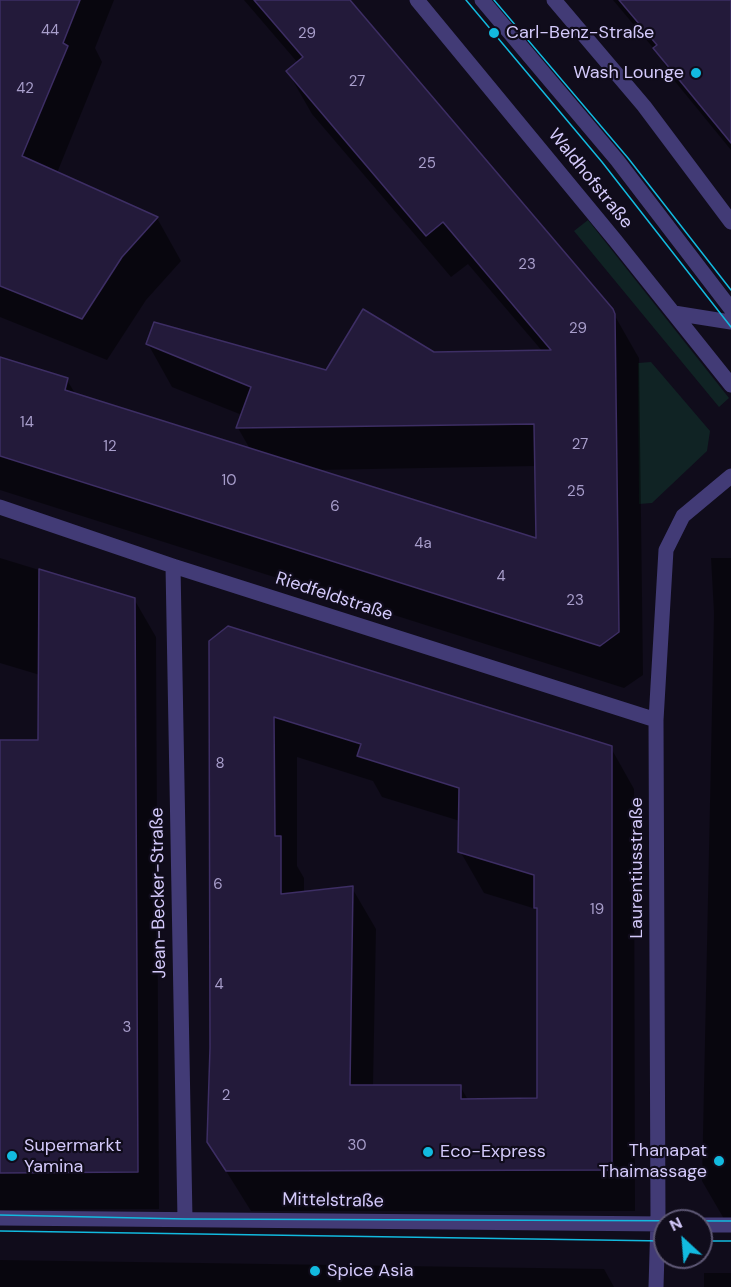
<!DOCTYPE html>
<meta charset="utf-8">
<style>
body{margin:0}
#map{position:relative;width:731px;height:1287px;overflow:hidden;background:#100c1b;font-family:"DM Sans",sans-serif}
canvas{display:block}
.north{position:absolute;left:653px;top:1209px;width:60px;height:60px;box-sizing:border-box;background:#100c1b;border:2px solid #5e5875;border-radius:50%;rotate:334deg;font-size:16px;font-weight:700;line-height:24px;text-align:center;color:#d4cafb}
.north::after{content:'';display:block;margin:auto;width:21px;height:27px;background:#12badf;clip-path:polygon(50% 0,100% 100%,50% 72%,0 100%)}
</style>
<div id="map">
<canvas width="731" height="1287"></canvas>
<div class="north">N</div>
</div>
<script>
const g = document.querySelector('canvas').getContext('2d');
g.lineJoin = 'round';
function paint(path, color) {
  g.fillStyle = color;
  g.fill(path, 'evenodd');
}
function shape(rows) {
  const path = new Path2D();
  for (const r of rows) {
    path.moveTo(r[0], r[1]);
    for (let i = 2; i < r.length; i += 2) path.lineTo(r[i], r[i + 1]);
  }
  return path;
}
function stroke(path, color, width, dash) {
  g.strokeStyle = color;
  g.lineWidth = width;
  g.lineCap = dash ? 'butt' : 'round';
  g.setLineDash(dash || []);
  g.stroke(path);
}
function label(font, color, halo, rows, align = 'center') {
  g.font = font + ' "DM Sans",sans-serif';
  g.lineWidth = 4.5;
  g.setLineDash([]);
  g.textBaseline = 'middle';
  g.strokeStyle = halo;
  g.fillStyle = color;
  for (const [text, x, y, turn = 0] of rows) {
    g.save();
    g.translate(x, y);
    g.rotate((+turn || 0) * Math.PI / 180);
    g.textAlign = isNaN(turn) ? turn : align;
    if (halo) g.strokeText(text, 0, 0);
    g.fillText(text, 0, 0);
    g.restore();
  }
}
paint(shape([
 [588,220,729,398,719,407,574,231],
 [651,362,710,431,707,451,652,503,639,504,638,363]
]), '#102324');
paint(shape([
 [0,0,114,0,95,48,102,62,57,173,157,218,181,261,146,300,107,360,0,317],
 [244,0,348,0,611,309,636,353,639,358,643,675,624,688,0,490,0,359,67,380,76,395,250,449,238,428,242,415,172,387,148,344,327,372,433,353,543,352,468,264,451,277,312,114,288,72,298,63],
 [536,466,537,540,316,470],
 [613,0,731,0,731,150,673,79,660,56],
 [0,558,134,599,156,637,159,1209,0,1210,0,741,40,741,40,675,0,663],
 [711,558,731,558,731,1224,727,1224,702,1181,714,613],
 [210,642,611,748,634,789,635,1211,251,1211,208,1142,211,1048],
 [297,757,373,781,382,797,460,821,460,851,484,893,536,909,539,914,539,1099,468,1100,460,1086,373,1086,376,929,352,888,304,893,304,878,297,866],
 [0,1260,604,1269,614,1287,0,1287],
 [704,1273,731,1273,731,1287,704,1287]
]), '#0007');
const building = shape([
 [0,0,80,0,63,43,68,46,22,156,158,217,122,257,82,319,0,286,0,0],
 [254,0,350,0,613,309,615,314,619,632,600,646,0,456,0,357,68,378,65,390,536,538,534,424,236,428,251,387,146,344,154,322,326,370,363,309,434,352,551,350,443,222,426,236,286,71,303,57,254,0],
 [619,0,731,0,731,143,653,48,657,45,619,0],
 [39,569,135,598,138,1172,0,1173,0,740,38,740,39,569],
 [228,626,612,746,612,1170,226,1171,207,1142,210,1048,209,641,228,626],
 [274,717,361,744,357,756,459,788,458,852,534,875,534,908,537,908,537,1098,461,1099,461,1085,350,1085,353,886,281,894,281,836,275,836,274,717]
]);
paint(building, '#231a3a');
stroke(building, '#3d2e64', 1.5);
stroke(shape([
 [417,0,615,240,731,385],
 [482,0,617,160,731,309],
 [554,0,644,106,731,222],
 [674,313,731,322],
 [0,507,173,566,656,720],
 [173,566,185,1219],
 [0,1218,665,1224],
 [701,1225,731,1225],
 [656,1287,658,1220,656,720,666,550,683,516,731,476]
]), '#423b76', 15);
stroke(shape([
 [466,0,602,162,731,327],
 [494,0,628,158,731,290],
 [0,1215,185,1219,731,1221],
 [0,1231,665,1241],
 [701,1241,731,1241]
]), '#12badf', 1.5);
for (const [x, y, r, color] of [
 [494,33,6,"#12badf"],
 [696,73,6,"#12badf"],
 [428,1152,6,"#12badf"],
 [12,1156,6,"#12badf"],
 [719,1161,6,"#12badf"],
 [315,1271,6,"#12badf"]
]) {
  const dot = new Path2D();
  dot.arc(x, y, r, 0, 2 * Math.PI);
  g.fillStyle = color;
  g.fill(dot);
  stroke(dot, '#100c1b', 2);
}
label('15px', '#a89ecb', null, [
 ["44",50,31],
 ["29",307,34],
 ["27",357,82],
 ["42",25,89],
 ["25",427,164],
 ["23",527,265],
 ["29",578,329],
 ["14",27,423],
 ["27",580,445],
 ["12",110,447],
 ["10",229,481],
 ["25",576,492],
 ["6",335,507],
 ["4a",423,544],
 ["4",501,577],
 ["23",575,601],
 ["8",220,764],
 ["6",218,885],
 ["19",597,910],
 ["4",219,985],
 ["3",127,1028],
 ["2",226,1096],
 ["30",357,1146]
]);
label('18px', '#d4cafb', '#100c1b', [
 ["Carl-Benz-Straße",506,33],
 ["Wash Lounge",684,73,"right"],
 ["Supermarkt",24,1146],
 ["Yamina",24,1167],
 ["Thanapat",707,1151,"right"],
 ["Thaimassage",707,1172,"right"],
 ["Eco-Express",440,1152],
 ["Spice Asia",327,1271]
], 'left');
label('18px', '#d4cafb', '#100c1b', [
 ["Waldhofstraße",590,179,51],
 ["Riedfeldstraße",334,597,18],
 ["Laurentiusstraße",637,868,-90],
 ["Jean-Becker-Straße",159,893,-91],
 ["Mittelstraße",333,1201,1]
]);
</script>
